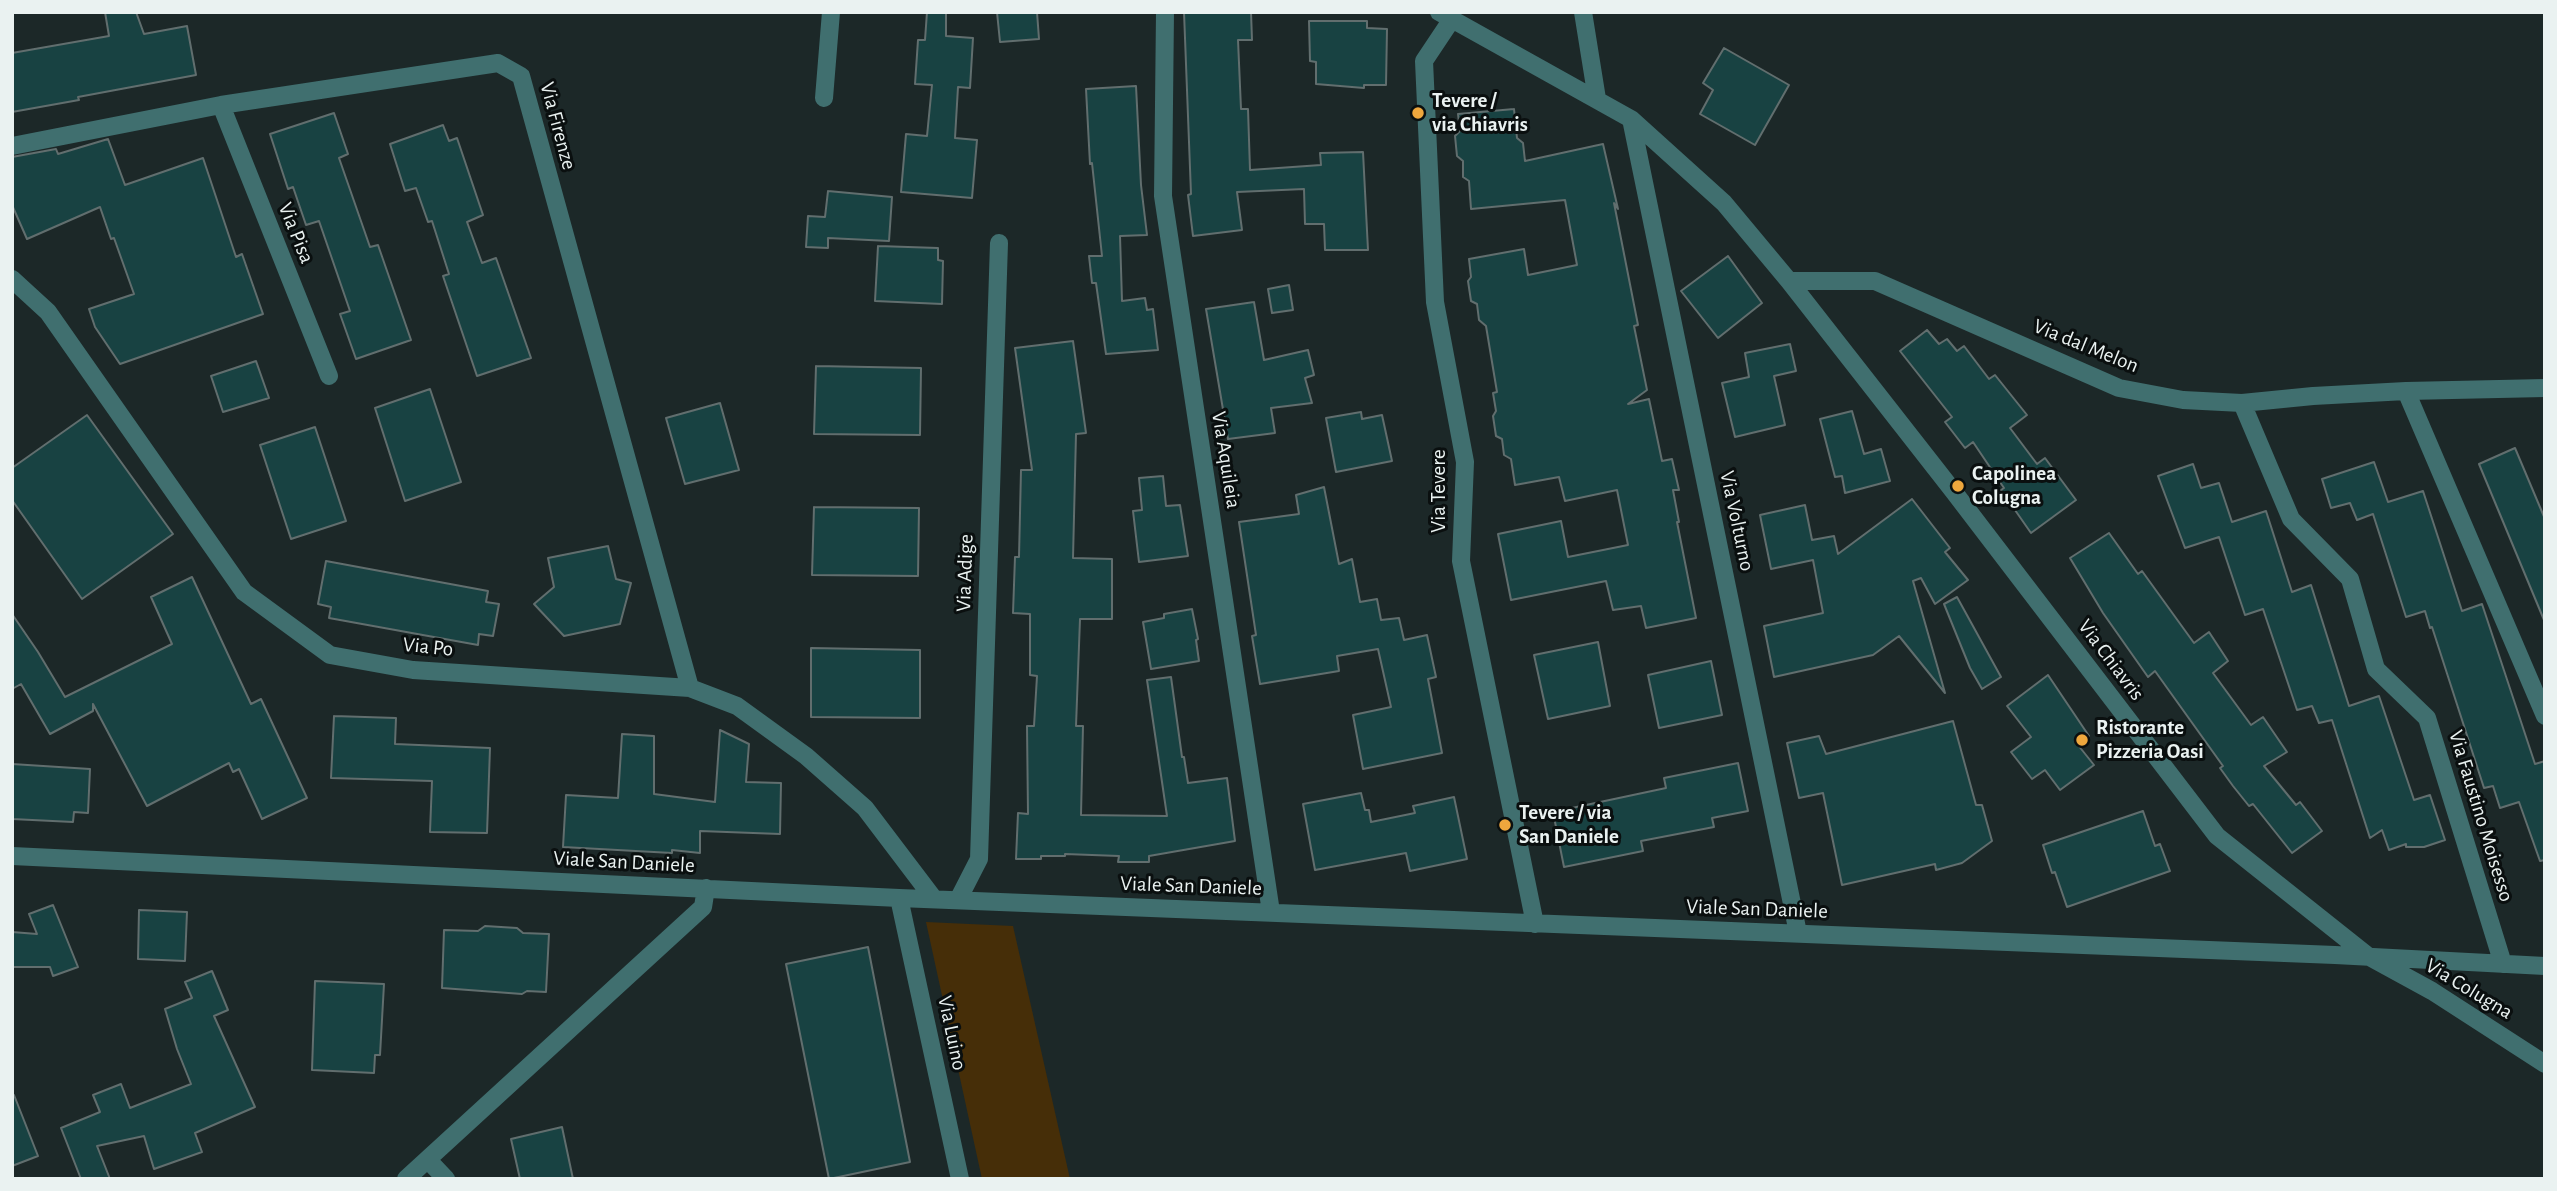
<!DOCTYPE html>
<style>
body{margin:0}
#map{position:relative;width:2557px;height:1191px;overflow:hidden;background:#1c2828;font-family:"Alegreya Sans",sans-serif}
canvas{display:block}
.frame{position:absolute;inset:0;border:14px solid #eaf2f1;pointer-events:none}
</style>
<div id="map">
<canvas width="2557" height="1191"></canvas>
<div class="frame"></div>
</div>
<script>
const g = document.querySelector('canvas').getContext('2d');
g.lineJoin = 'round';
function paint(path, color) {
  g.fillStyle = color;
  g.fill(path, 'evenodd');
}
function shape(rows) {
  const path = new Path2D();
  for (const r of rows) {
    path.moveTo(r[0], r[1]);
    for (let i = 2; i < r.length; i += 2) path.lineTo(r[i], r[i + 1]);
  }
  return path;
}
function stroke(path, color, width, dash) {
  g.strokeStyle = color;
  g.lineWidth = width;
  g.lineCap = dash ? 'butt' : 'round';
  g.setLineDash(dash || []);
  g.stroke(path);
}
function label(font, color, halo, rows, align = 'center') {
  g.font = font + ' "Alegreya Sans",sans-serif';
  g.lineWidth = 6;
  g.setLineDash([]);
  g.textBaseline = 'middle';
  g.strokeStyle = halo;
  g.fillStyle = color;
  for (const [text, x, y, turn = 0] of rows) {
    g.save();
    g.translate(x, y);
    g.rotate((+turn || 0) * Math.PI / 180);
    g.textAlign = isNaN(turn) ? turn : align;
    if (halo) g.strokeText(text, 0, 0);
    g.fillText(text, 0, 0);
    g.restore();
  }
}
paint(shape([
 [926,922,1013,926,1070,1179,982,1179]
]), '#462e08');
const building = shape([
 [105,12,136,12,144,34,187,26,196,75,78,97,79,100,12,112,12,53,109,36,105,12],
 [927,12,946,12,946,36,973,38,970,88,958,87,955,138,977,140,972,198,901,192,906,134,927,136,932,85,915,84,918,40,925,40,927,12],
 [997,12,1037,12,1039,39,1000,42,997,12],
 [1184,12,1251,12,1252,40,1238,40,1241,109,1248,109,1250,170,1321,165,1320,153,1363,152,1368,250,1325,250,1324,224,1305,224,1304,189,1237,192,1242,230,1193,236,1188,195,1191,194,1184,12],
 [1309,21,1367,21,1367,28,1387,29,1386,85,1364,85,1364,88,1316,84,1316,62,1310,61,1309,21],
 [1724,48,1789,85,1755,145,1700,114,1713,90,1703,83,1724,48],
 [1136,86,1141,185,1147,235,1120,236,1122,301,1145,298,1147,310,1153,309,1158,350,1106,354,1096,283,1092,283,1089,256,1102,256,1092,163,1090,164,1086,89,1136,86],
 [1514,109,1517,138,1523,143,1525,161,1603,144,1618,209,1614,203,1638,325,1634,326,1647,390,1628,404,1649,399,1662,461,1672,459,1679,490,1673,490,1679,522,1677,522,1696,618,1646,628,1641,606,1613,610,1606,581,1511,600,1498,534,1561,521,1568,557,1628,545,1617,490,1565,501,1559,477,1515,485,1511,459,1504,455,1502,439,1496,436,1493,416,1496,411,1493,393,1497,392,1486,326,1479,320,1477,304,1471,301,1468,281,1471,277,1469,259,1524,249,1528,275,1577,265,1565,200,1471,209,1469,181,1463,177,1463,161,1457,156,1455,136,1460,131,1458,114,1514,109],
 [334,113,348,154,339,158,370,247,378,245,411,340,356,359,340,314,350,311,319,221,306,225,293,187,288,189,270,134,334,113],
 [443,125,449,141,457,138,483,215,467,222,482,263,496,258,531,358,477,376,443,276,449,274,432,221,428,222,416,188,405,191,390,144,443,125],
 [108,139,125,185,203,158,236,257,242,254,263,314,120,364,95,327,89,309,134,294,114,238,111,239,100,207,27,239,12,205,12,157,56,149,58,154,108,139],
 [828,191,892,197,889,241,828,238,828,248,806,247,808,216,825,217,828,191],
 [878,246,938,248,938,260,943,261,942,304,875,301,878,246],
 [1728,256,1762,303,1718,338,1681,291,1728,256],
 [1289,285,1293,310,1272,313,1268,289,1289,285],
 [1254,302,1264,360,1308,350,1314,375,1305,378,1312,403,1271,408,1275,433,1228,439,1206,309,1254,302],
 [1927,330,1939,344,1947,339,1957,351,1964,346,1989,379,1995,375,2027,415,2010,428,2037,464,2045,458,2076,500,2031,533,2001,490,2004,488,1973,442,1965,448,1945,422,1952,417,1900,351,1927,330],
 [1073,341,1086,433,1076,434,1073,558,1112,559,1112,619,1080,619,1076,726,1083,726,1081,815,1167,816,1147,680,1171,677,1182,757,1184,757,1188,783,1227,778,1235,841,1149,856,1149,862,1118,862,1119,856,1065,854,1065,856,1041,856,1041,859,1016,859,1018,813,1028,814,1027,726,1034,726,1037,676,1030,675,1030,614,1013,613,1015,557,1019,557,1021,470,1032,470,1015,348,1073,341],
 [1790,344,1796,371,1774,376,1785,425,1735,437,1722,383,1749,377,1745,353,1790,344],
 [256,361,269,398,223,412,211,376,256,361],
 [816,366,921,368,920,435,814,434,816,366],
 [430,389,461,482,405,501,375,408,430,389],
 [720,403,739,470,685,484,666,418,720,403],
 [1852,411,1864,454,1881,449,1890,481,1845,493,1842,476,1835,477,1820,419,1852,411],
 [1361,412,1362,419,1382,415,1392,461,1336,472,1326,418,1361,412],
 [87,415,173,534,82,599,12,500,12,468,87,415],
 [315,427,346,521,291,539,260,445,315,427],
 [2515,448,2545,519,2544,620,2479,464,2515,448],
 [2374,462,2388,502,2423,491,2462,611,2482,604,2535,764,2545,761,2545,860,2540,861,2519,802,2500,808,2493,786,2484,788,2432,627,2430,628,2425,611,2406,617,2373,514,2357,520,2350,503,2331,508,2322,479,2374,462],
 [2193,464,2201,488,2219,483,2232,522,2266,511,2292,592,2311,585,2349,706,2379,696,2414,800,2430,795,2445,840,2424,847,2406,847,2406,844,2389,850,2382,830,2370,838,2332,720,2319,723,2312,706,2297,710,2263,609,2245,615,2219,537,2185,548,2158,476,2193,464],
 [1163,476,1166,506,1180,505,1188,556,1139,562,1133,511,1142,510,1139,478,1163,476],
 [1324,487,1339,564,1352,559,1360,602,1377,599,1381,620,1399,618,1404,640,1427,635,1436,677,1428,679,1442,753,1363,769,1353,715,1391,707,1378,649,1337,656,1339,671,1260,684,1252,636,1256,635,1239,522,1299,514,1296,495,1324,487],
 [1912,499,1950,548,1945,552,1968,580,1935,604,1921,578,1913,581,1945,693,1899,636,1873,655,1774,677,1764,626,1823,613,1813,560,1771,569,1760,515,1805,505,1812,540,1834,536,1838,554,1912,499],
 [814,507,919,508,918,576,812,575,814,507],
 [2109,533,2138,574,2142,571,2194,643,2209,632,2228,661,2213,673,2251,725,2263,717,2287,752,2264,766,2296,805,2300,802,2322,831,2292,853,2253,804,2249,806,2233,786,2220,768,2223,766,2155,671,2148,677,2103,613,2070,558,2109,533],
 [608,546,616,579,631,583,620,624,564,636,534,604,554,587,548,558,608,546],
 [326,561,488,591,486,602,499,604,493,636,479,634,478,645,329,618,331,607,318,604,326,561],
 [192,577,251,704,261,699,307,798,262,819,239,769,233,772,229,763,147,806,93,704,93,711,50,734,21,684,12,689,12,614,38,652,65,697,172,644,151,597,192,577],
 [1957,597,2001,677,1982,689,1970,668,1944,604,1957,597],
 [1192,609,1198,639,1196,640,1199,661,1151,669,1143,622,1164,618,1164,614,1192,609],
 [1598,642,1610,706,1548,719,1534,655,1598,642],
 [811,648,920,650,920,718,811,717,811,648],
 [1711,661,1722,715,1659,728,1648,675,1711,661],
 [2048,675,2089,736,2078,745,2094,765,2060,790,2045,770,2032,779,2011,752,2031,737,2007,706,2048,675],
 [334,716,396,718,395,744,490,748,487,833,430,832,432,781,331,778,334,716],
 [1953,721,1976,805,1982,805,1992,841,1962,863,1936,870,1935,864,1842,885,1823,793,1799,798,1787,743,1819,736,1826,754,1953,721],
 [720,730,749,744,746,782,781,783,780,834,700,831,700,853,672,850,672,853,563,847,566,795,618,798,622,734,654,736,654,794,715,802,720,730],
 [1738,763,1748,811,1712,818,1714,827,1641,841,1643,851,1564,867,1553,812,1666,788,1664,778,1738,763],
 [12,764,90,769,88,813,74,812,73,822,12,819,12,764],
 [1361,793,1365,810,1369,810,1371,822,1415,813,1413,806,1454,797,1467,859,1410,871,1406,853,1315,870,1303,804,1361,793],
 [2143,811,2155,846,2160,844,2170,871,2067,907,2055,872,2052,873,2043,845,2143,811],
 [53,905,78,967,53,976,50,967,12,967,12,932,37,934,29,914,53,905],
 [139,910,187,912,185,961,138,959,139,910],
 [485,926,517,928,523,933,549,934,546,992,527,991,522,994,442,988,444,930,478,931,485,926],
 [868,947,910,1162,829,1179,786,964,868,947],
 [212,971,228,1010,214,1016,255,1107,195,1133,202,1152,154,1169,144,1136,97,1146,110,1179,81,1179,61,1128,100,1112,93,1095,121,1084,130,1108,191,1084,177,1049,165,1009,192,998,185,982,212,971],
 [315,981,384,984,380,1055,375,1055,374,1073,312,1070,315,981],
 [14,1095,38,1156,12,1166,12,1096,14,1095],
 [562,1127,573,1179,520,1179,511,1139,562,1127]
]);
paint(building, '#184242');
stroke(building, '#616e6e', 2);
stroke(shape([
 [1165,12,1163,196,1271,912],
 [1439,12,1631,119,1724,203,1789,281,1954,492,2217,836,2368,956,2432,991,2545,1064],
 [1583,12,1597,99],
 [1452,19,1424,61,1435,302,1465,462,1461,561,1535,924],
 [824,98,831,12],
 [221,105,329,376],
 [1631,119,1798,933],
 [12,146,221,105,498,63,521,76,690,688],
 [12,279,48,312,244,592,330,655,413,670,690,688,737,706,806,756,865,808,934,899],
 [1789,281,1875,281,2119,388,2183,400,2242,403,2313,396,2406,391,2545,388],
 [2406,391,2545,716],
 [2242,403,2291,519,2350,579,2376,669,2427,718,2503,964],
 [12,856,899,898,2335,955,2545,966],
 [899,898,960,1179],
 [958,900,979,859,999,243],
 [428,1160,446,1179],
 [406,1179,703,907,706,888]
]), '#406f6f', 18);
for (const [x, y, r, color] of [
 [1418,113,7,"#eea73d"],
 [1958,486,7,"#eea73d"],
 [2082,740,7,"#eea73d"],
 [1505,825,7,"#eea73d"]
]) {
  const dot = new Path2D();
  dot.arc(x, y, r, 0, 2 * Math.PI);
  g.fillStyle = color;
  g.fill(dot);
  stroke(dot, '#0a0f0f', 2.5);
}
label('bold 21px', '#eaf2f1', '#0a0f0f', [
 ["Tevere /",1432,101],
 ["via Chiavris",1432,125],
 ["Capolinea",1972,474],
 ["Colugna",1972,498],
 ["Ristorante",2096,728],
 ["Pizzeria Oasi",2096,752],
 ["Tevere / via",1519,813],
 ["San Daniele",1519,837]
], 'left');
label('21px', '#eaf2f1', '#0a0f0f', [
 ["Via Firenze",558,126,75],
 ["Via Pisa",296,233,68],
 ["Via dal Melon",2086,346,22],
 ["Via Aquileia",1226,460,81],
 ["Via Tevere",1439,491,-90],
 ["Via Volturno",1737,521,78],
 ["Via Adige",965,573,-88],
 ["Via Po",428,647,6],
 ["Via Chiavris",2111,660,53],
 ["Via Faustino Moisesso",2481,816,73],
 ["Viale San Daniele",624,862,3],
 ["Viale San Daniele",1191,886,2],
 ["Viale San Daniele",1757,909,2],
 ["Via Colugna",2469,989,31],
 ["Via Luino",952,1033,78]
]);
</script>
